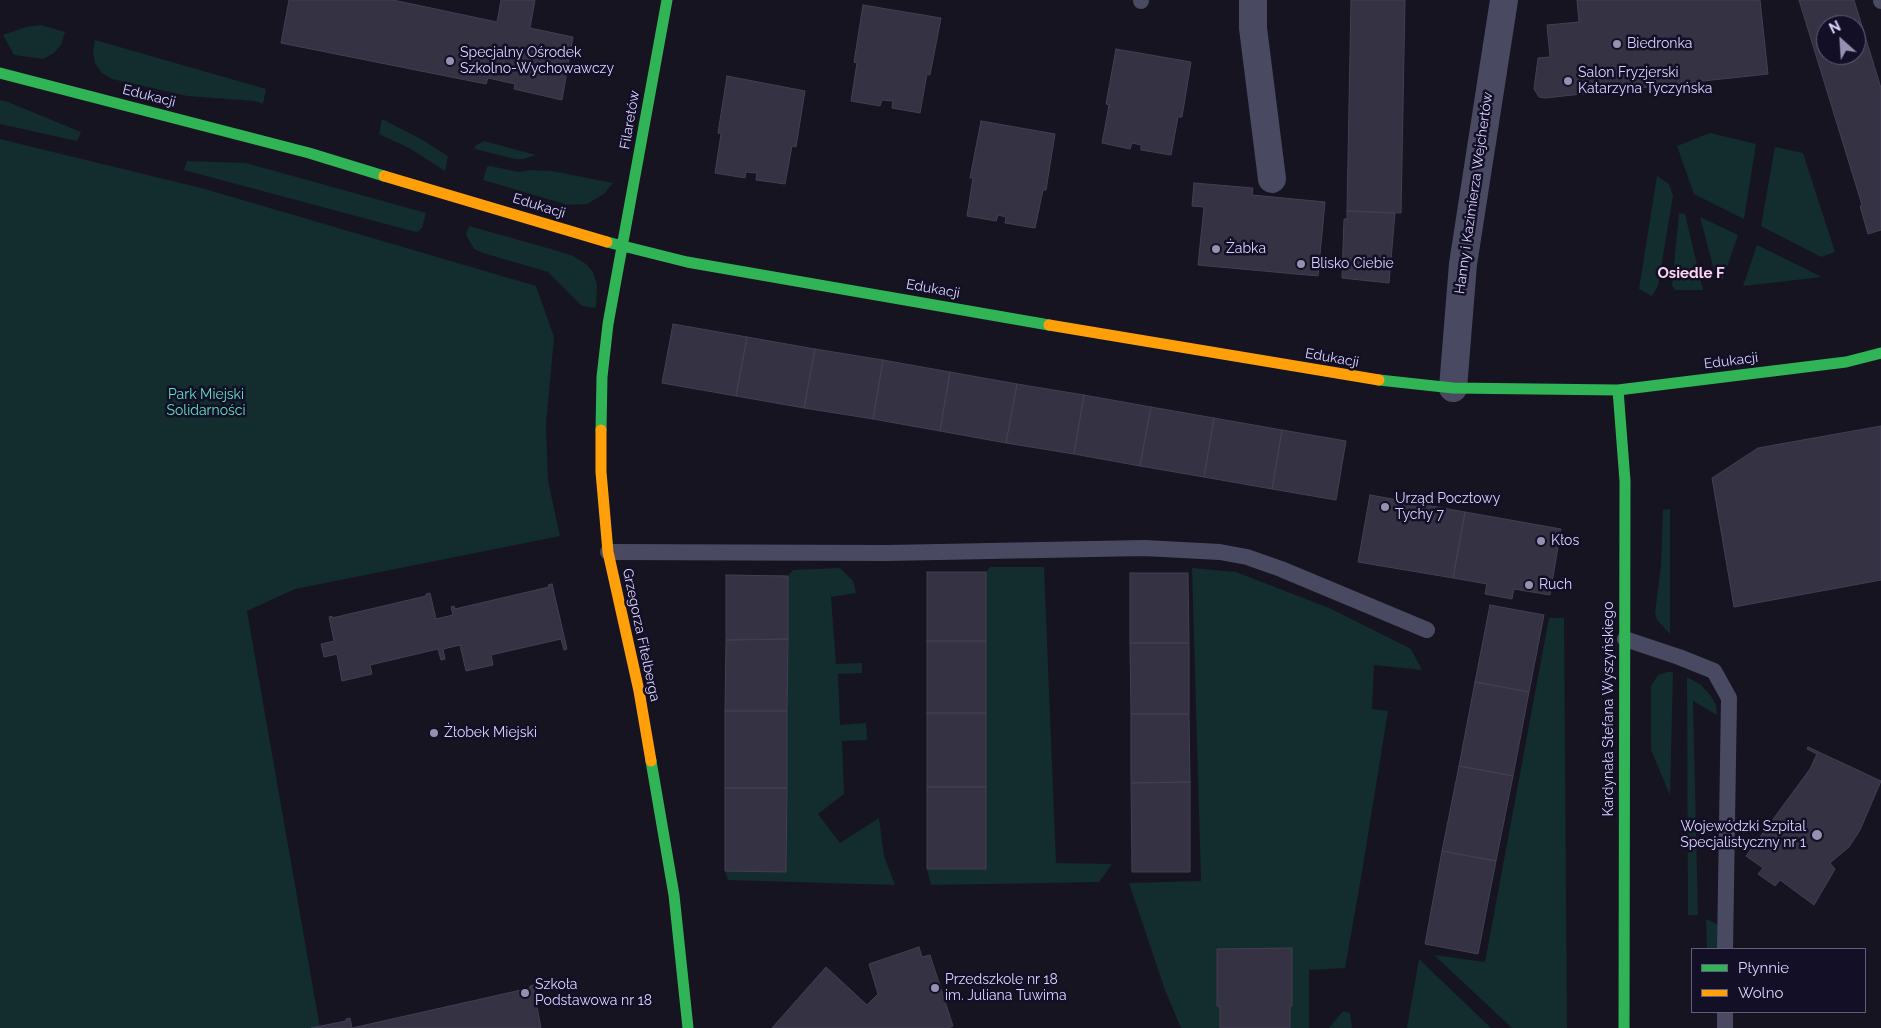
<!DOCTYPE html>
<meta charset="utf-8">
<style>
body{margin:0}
#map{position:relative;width:1881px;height:1028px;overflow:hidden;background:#161421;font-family:Raleway,sans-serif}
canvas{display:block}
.legend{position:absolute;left:1691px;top:948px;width:175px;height:65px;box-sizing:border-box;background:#130f26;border:1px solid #625e7d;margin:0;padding:6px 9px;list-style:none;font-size:15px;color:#d9d4ff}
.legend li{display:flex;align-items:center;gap:10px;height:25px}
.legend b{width:25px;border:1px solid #625e7d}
.north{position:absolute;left:1816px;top:15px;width:50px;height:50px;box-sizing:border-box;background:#130f26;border:1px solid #625e7d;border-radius:50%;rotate:334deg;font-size:14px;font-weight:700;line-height:20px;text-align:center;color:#d9d4ff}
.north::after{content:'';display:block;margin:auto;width:18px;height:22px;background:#9591b1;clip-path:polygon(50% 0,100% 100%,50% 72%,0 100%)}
</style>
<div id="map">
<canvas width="1881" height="1028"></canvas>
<ul class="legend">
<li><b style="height:6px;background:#30b455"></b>Płynnie</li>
<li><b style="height:6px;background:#ff9f0a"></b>Wolno</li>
</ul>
<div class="north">N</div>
</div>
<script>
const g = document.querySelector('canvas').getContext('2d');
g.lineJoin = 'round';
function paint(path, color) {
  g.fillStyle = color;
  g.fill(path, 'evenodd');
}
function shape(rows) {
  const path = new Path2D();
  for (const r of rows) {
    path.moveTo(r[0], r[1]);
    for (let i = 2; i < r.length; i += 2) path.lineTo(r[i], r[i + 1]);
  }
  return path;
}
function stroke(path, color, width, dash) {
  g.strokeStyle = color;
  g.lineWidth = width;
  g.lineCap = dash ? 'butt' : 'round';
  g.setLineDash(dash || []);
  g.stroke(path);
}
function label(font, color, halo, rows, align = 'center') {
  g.font = font + ' Raleway,sans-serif';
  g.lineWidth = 5;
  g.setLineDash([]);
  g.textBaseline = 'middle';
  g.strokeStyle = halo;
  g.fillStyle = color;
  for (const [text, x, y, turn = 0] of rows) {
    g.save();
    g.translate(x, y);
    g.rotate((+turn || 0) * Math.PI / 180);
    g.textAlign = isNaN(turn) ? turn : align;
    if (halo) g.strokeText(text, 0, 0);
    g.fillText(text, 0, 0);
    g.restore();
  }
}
paint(shape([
 [41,25,65,32,61,45,54,53,43,59,14,55,3,35,26,27],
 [95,40,266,89,263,104,255,101,187,96,112,79,102,73,95,63,93,52],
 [0,100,8,102,81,132,77,141,0,124],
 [382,119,421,139,448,156,445,171,409,148,379,134],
 [1710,133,1756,144,1744,219,1694,194,1677,146],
 [0,139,205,189,536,286,554,337,546,425,548,481,560,536,295,589,247,611,320,1028,0,1028],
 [484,141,536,155,523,159,515,159,475,149,475,146],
 [1775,147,1803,153,1835,252,1821,257,1761,226],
 [187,161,246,163,365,196,426,213,422,228,417,232,412,231,184,170],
 [490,166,519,172,531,170,552,171,613,183,604,194,587,204,568,205,483,180,487,167],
 [1657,176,1669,184,1673,196,1658,286,1652,296,1639,289],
 [1679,213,1685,214,1703,290,1675,290,1672,285],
 [1700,217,1738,235,1723,279,1717,281],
 [469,226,551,249,573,256,586,264,593,272,597,285,596,308,582,306,548,272,483,253,474,249,466,235],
 [1757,245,1822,277,1743,286],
 [1670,509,1670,634,1657,620,1655,613,1661,566,1663,510],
 [990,567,1044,567,1056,863,1112,864,1099,882,931,885,927,869,986,869,986,572],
 [840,568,853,581,856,593,831,597,836,664,862,663,862,673,838,674,840,725,866,723,867,740,842,741,844,794,818,814,840,843,879,818,884,856,895,885,728,880,725,871,786,871,788,576,793,570],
 [1192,568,1236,572,1329,608,1411,649,1422,670,1374,665,1372,709,1388,711,1361,878,1345,968,1309,970,1309,1028,1181,1028,1165,990,1129,883,1201,881],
 [1549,618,1564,618,1567,1028,1512,1028,1434,955,1485,962],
 [1667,672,1673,672,1670,795,1651,750,1651,686,1658,675],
 [1687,677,1701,685,1711,696,1716,705,1717,715,1693,701,1698,915,1688,915],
 [1706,919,1719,925,1718,949,1707,949],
 [1419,959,1491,1028,1407,1028],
 [1343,1011,1350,1013,1352,1028,1329,1028]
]), '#132c2d');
const building = shape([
 [289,0,393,0,497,22,501,0,535,0,530,28,573,37,562,100,514,89,515,84,488,78,486,84,281,43,289,0],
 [1351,0,1405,0,1401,213,1347,211,1351,0],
 [1577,0,1760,0,1768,74,1545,98,1539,97,1534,89,1538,58,1550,57,1547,25,1579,22,1577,0],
 [1799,0,1854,0,1881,88,1881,230,1868,234,1860,206,1862,205,1799,0],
 [1826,25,1856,25,1856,55,1826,55,1826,25],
 [863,5,941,18,930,75,927,74,920,113,892,108,893,101,882,100,880,106,851,101,857,63,854,62,863,5],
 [1116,49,1191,62,1182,117,1178,117,1171,155,1141,150,1141,145,1132,143,1130,149,1102,143,1109,105,1106,104,1116,49],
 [727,76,805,91,796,147,792,146,785,184,756,180,757,173,746,172,745,178,715,173,721,134,718,133,727,76],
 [981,121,1055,134,1046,190,1043,190,1035,228,1005,223,1006,217,998,215,996,221,967,216,973,178,970,178,981,121],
 [1194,183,1253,188,1252,195,1325,202,1318,276,1198,265,1204,207,1192,206,1194,183],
 [1347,211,1395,213,1389,283,1342,278,1344,219,1347,219,1347,211],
 [673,324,747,337,736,396,662,383,673,324],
 [747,337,815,349,804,408,736,396,747,337],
 [815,349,883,360,873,419,804,408,815,349],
 [883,360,950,372,940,431,873,419,883,360],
 [950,372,1017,384,1006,443,940,431,950,372],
 [1017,384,1084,395,1074,454,1006,443,1017,384],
 [1084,395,1151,407,1140,466,1074,454,1084,395],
 [1151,407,1214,418,1204,477,1140,466,1151,407],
 [1214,418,1282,430,1272,489,1204,477,1214,418],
 [1881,426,1881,580,1734,607,1712,478,1758,448,1881,426],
 [1282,430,1346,441,1336,500,1272,489,1282,430],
 [1370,495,1465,512,1453,578,1358,562,1370,495],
 [1465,512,1561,529,1550,595,1514,589,1512,599,1485,594,1487,584,1453,578,1465,512],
 [927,572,986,572,986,641,927,641,927,572],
 [1130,573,1188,573,1189,643,1130,643,1130,573],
 [726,575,788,576,788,639,726,640,726,575],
 [552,584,567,649,564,650,561,639,491,655,493,665,466,671,460,645,443,649,445,659,441,660,438,649,370,665,372,674,342,681,337,654,324,657,321,644,334,641,329,617,332,616,332,618,426,596,426,594,430,593,436,619,453,615,451,607,454,606,455,609,549,587,548,585,552,584],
 [1490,605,1544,615,1529,692,1475,682,1490,605],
 [788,639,787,711,725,711,726,640,788,639],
 [927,641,986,641,986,713,927,713,927,641],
 [1130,643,1189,643,1189,714,1131,714,1130,643],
 [1475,682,1529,692,1513,776,1459,766,1475,682],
 [725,711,787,711,787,788,725,788,725,711],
 [927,713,986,713,986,787,927,787,927,713],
 [1131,714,1189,714,1190,782,1131,783,1131,714],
 [1808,747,1881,781,1860,830,1849,847,1830,863,1835,869,1814,905,1780,880,1775,886,1758,874,1763,868,1746,856,1810,769,1817,754,1807,749,1808,747],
 [1459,766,1513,776,1496,861,1442,851,1459,766],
 [1190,782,1190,872,1132,872,1131,783,1190,782],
 [927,787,986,787,986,869,927,869,927,787],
 [725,788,787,788,786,872,725,871,725,788],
 [1442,851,1496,861,1478,954,1425,944,1442,851],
 [919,947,922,957,930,955,953,1026,948,1028,772,1028,826,967,867,1005,878,994,869,964,919,947],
 [1292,948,1292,1006,1290,1006,1290,1028,1220,1028,1220,1006,1217,1006,1217,949,1292,948],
 [533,985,541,1028,311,1028,346,1021,346,1019,350,1018,352,1028,530,988,530,986,533,985]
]);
paint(building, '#343243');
stroke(building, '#433f54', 1);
stroke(shape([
 [1881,0,1881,1],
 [1141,1,1141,0],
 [608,552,887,553,1144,548,1220,552,1247,557,1281,569,1427,630],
 [1625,639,1679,657,1714,671,1729,698,1725,949],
 [1725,1012,1725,1028]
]), '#4a4962', 16);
stroke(shape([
 [1253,0,1253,28,1272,179],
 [1453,388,1463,264,1504,0]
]), '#4a4962', 28);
stroke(shape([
 [0,73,309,153,384,176],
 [607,242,687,262,1049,325],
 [1379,380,1453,388,1618,390,1846,362,1881,353],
 [1618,390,1625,481,1624,1028],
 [601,430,602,377,608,324,667,0],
 [651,761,674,895,688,1028]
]), '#30b455', 11);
stroke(shape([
 [384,176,607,242],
 [1049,325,1379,380],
 [601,430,601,472,608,552,639,691,651,761]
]), '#ff9f0a', 11);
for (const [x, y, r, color] of [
 [1617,44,5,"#9591b1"],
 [450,61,5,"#9591b1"],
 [1568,81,5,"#9591b1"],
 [1216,249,5,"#9591b1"],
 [1301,264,5,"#9591b1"],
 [1385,507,5,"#9591b1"],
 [1541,541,5,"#9591b1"],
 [1529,585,5,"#9591b1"],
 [434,733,5,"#9591b1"],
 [1817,835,6,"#9591b1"],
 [935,988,5,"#9591b1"],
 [525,993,5,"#9591b1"]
]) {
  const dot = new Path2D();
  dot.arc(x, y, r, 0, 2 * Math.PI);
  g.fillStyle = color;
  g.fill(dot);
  stroke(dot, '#130f26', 2);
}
label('14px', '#d9d4ff', '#130f26', [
 ["Biedronka",1627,44],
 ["Specjalny Ośrodek",460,53],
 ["Szkolno-Wychowawczy",460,69],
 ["Salon Fryzjerski",1578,73],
 ["Katarzyna Tyczyńska",1578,89],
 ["Żabka",1226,249],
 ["Blisko Ciebie",1311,264],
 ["Urząd Pocztowy",1395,499],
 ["Tychy 7",1395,515],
 ["Kłos",1551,541],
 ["Ruch",1539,585],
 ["Żłobek Miejski",444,733],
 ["Wojewódzki Szpital",1806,827,"right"],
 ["Specjalistyczny nr 1",1806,843,"right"],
 ["Przedszkole nr 18",945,980],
 ["im. Juliana Tuwima",945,996],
 ["Szkoła",535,985],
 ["Podstawowa nr 18",535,1001]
], 'left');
label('14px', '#d9d4ff', '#130f26', [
 ["Edukacji",149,96,14],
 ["Filaretów",630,120,-80],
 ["Hanny i Kazimierza Wejchertów",1474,193,-82],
 ["Edukacji",539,206,17],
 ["Edukacji",933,289,10],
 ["Edukacji",1332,358,10],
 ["Edukacji",1731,361,-7],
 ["Grzegorza Fitelberga",641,635,78],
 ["Kardynała Stefana Wyszyńskiego",1609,709,-90]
]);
label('14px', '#5fe0c0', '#130f26', [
 ["Park Miejski",206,395],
 ["Solidarności",206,411]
]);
label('bold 15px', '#ffd6f0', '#130f26', [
 ["Osiedle F",1691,273]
]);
</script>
